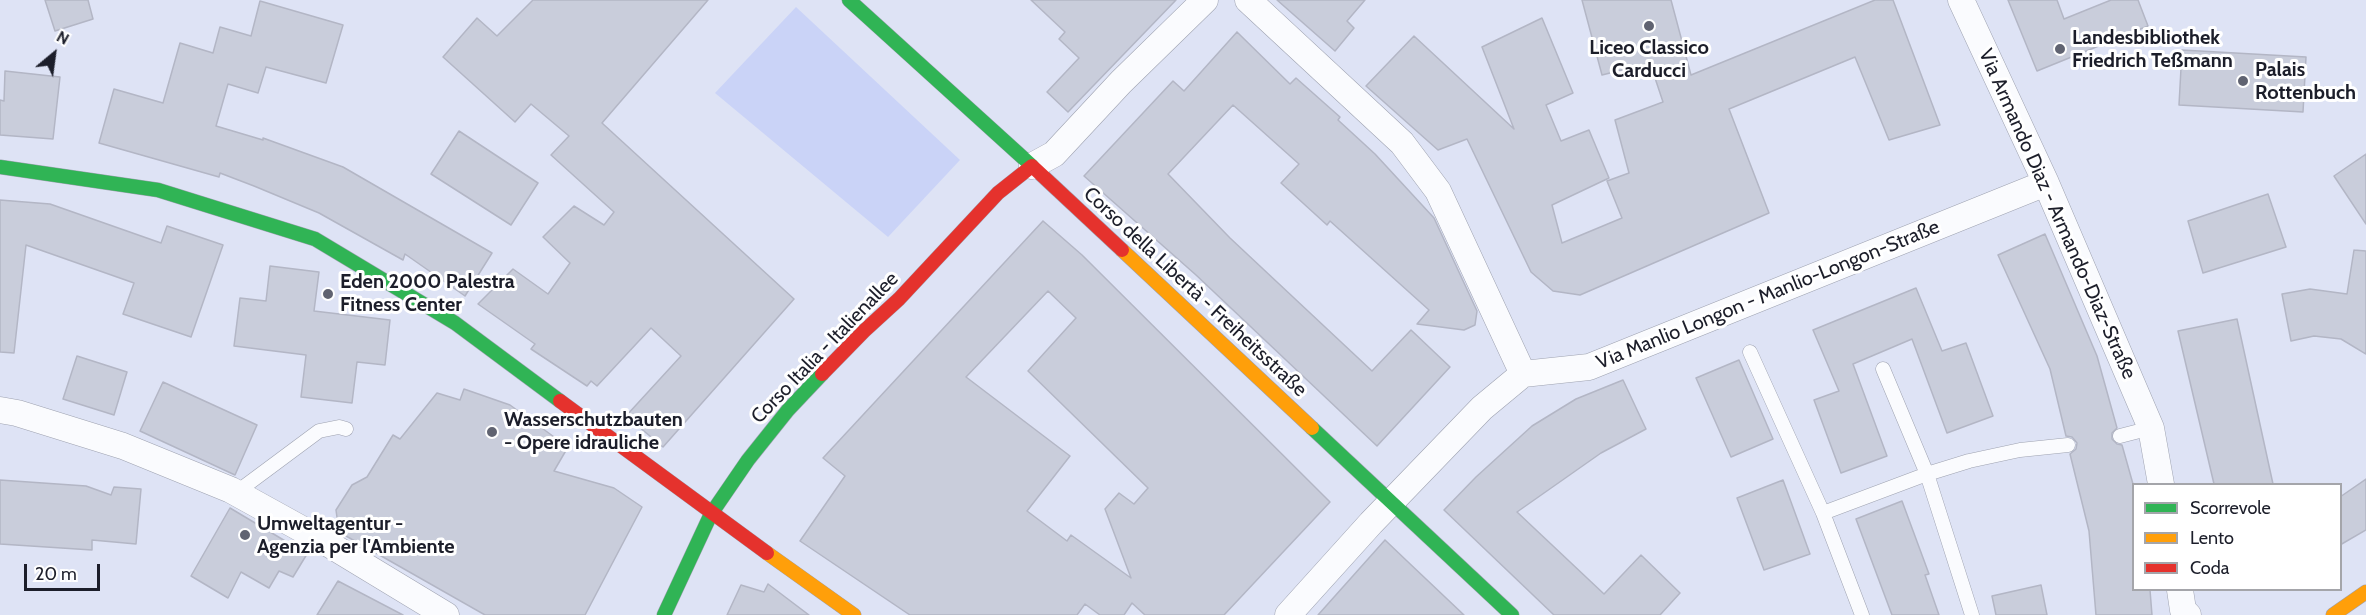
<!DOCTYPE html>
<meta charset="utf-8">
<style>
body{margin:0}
#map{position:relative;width:2366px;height:615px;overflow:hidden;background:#dee3f5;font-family:Cabin,sans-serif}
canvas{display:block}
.legend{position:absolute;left:2132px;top:483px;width:210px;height:108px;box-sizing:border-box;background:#fff;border:2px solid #a4a5aa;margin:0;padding:8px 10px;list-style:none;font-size:18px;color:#1c1e2a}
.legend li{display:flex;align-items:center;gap:12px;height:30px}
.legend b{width:30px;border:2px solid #a4a5aa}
.north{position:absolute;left:24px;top:24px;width:60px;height:60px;-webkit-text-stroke:4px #fff;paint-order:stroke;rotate:29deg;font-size:16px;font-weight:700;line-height:24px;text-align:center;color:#1c1e2a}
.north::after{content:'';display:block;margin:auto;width:21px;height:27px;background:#1c1e2a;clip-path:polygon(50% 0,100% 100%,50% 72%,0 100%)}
.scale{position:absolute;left:24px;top:564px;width:76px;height:27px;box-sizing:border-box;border:3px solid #1c1e2a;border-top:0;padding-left:8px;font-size:18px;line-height:21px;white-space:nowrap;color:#1c1e2a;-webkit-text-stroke:4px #fff;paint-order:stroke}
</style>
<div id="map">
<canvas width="2366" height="615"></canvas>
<ul class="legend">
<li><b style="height:8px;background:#30b455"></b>Scorrevole</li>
<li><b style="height:8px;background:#ff9f0a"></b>Lento</li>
<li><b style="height:8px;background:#e5322d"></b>Coda</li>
</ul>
<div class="north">N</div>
<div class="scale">20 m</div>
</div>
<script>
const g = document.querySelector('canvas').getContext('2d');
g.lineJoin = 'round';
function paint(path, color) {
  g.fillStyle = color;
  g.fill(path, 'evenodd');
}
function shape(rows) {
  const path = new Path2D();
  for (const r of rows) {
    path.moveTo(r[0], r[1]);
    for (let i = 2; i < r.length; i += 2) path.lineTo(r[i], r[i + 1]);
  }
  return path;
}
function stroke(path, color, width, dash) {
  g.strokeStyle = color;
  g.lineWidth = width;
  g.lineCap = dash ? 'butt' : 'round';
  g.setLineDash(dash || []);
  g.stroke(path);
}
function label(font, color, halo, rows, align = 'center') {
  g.font = font + ' Cabin,sans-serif';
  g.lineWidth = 6;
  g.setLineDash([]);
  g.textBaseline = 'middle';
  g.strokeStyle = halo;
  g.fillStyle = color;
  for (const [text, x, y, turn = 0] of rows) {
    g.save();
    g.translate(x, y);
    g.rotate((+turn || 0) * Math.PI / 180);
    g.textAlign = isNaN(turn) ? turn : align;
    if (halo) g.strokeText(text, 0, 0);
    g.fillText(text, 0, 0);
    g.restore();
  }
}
paint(shape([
 [796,7,960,160,888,237,715,93]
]), '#cad3f7');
const building = shape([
 [45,0,88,0,93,19,55,31,45,0],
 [533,0,708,0,602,123,794,299,663,447,626,416,681,356,651,328,597,386,591,381,587,386,531,349,535,344,478,304,513,269,548,294,570,263,543,237,574,206,604,225,614,212,551,155,569,136,531,104,515,122,443,57,477,18,497,36,533,0],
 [1031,0,1176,0,1068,112,1047,92,1079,58,1059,39,1065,32,1031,0],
 [1277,0,1365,0,1347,21,1354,28,1335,51,1277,0],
 [1582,0,1671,0,1691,75,1875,0,1893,0,1940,125,1889,140,1855,57,1729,109,1769,213,1580,295,1553,291,1531,272,1467,139,1438,150,1366,86,1414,36,1514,129,1482,47,1542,18,1573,93,1546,105,1561,141,1589,130,1609,178,1552,205,1562,243,1622,218,1607,181,1629,173,1615,120,1663,102,1650,63,1602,75,1582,0],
 [2008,0,2057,0,2064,19,2111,0,2138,0,2148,26,2037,71,2008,0],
 [260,1,343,25,326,83,266,67,258,93,228,84,216,126,263,140,263,138,343,167,492,253,465,296,405,254,403,260,319,213,254,186,220,173,219,177,99,143,114,89,163,103,180,43,213,53,220,27,251,36,260,1],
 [1237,32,1290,84,1296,78,1340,117,1338,120,1375,154,1434,218,1477,311,1475,325,1464,330,1417,324,1429,310,1330,221,1327,225,1281,183,1299,164,1233,105,1168,174,1230,238,1372,371,1411,330,1450,367,1377,446,1196,275,1084,176,1173,81,1184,91,1237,32],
 [2182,50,2306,57,2303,112,2179,105,2182,50],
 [5,71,60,77,53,139,0,135,0,100,4,101,5,71],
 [459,131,538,183,511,225,431,174,459,131],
 [2366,154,2366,224,2334,176,2366,154],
 [2268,194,2286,247,2203,273,2188,221,2268,194],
 [0,200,50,204,161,243,167,226,223,245,191,337,123,314,134,283,26,245,14,353,0,352,0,200],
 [1043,221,1082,255,1330,502,1224,615,1145,615,1132,603,1124,615,1100,615,1085,604,1077,615,910,615,800,541,845,476,823,458,1043,221],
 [1048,291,1076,318,1028,371,1148,488,1134,504,1119,493,1105,509,1131,578,1071,535,1067,541,1027,511,1070,456,966,377,1048,291],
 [2045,234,2097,356,2117,428,2112,433,2112,439,2117,444,2122,445,2133,484,2133,590,2150,590,2152,615,2096,615,2089,531,2070,454,2076,449,2077,443,2072,437,2066,436,2050,369,1998,255,2045,234],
 [2354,250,2366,251,2366,354,2341,339,2314,336,2291,341,2282,294,2310,289,2347,294,2354,250],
 [270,266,319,272,314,311,390,320,385,365,357,362,352,403,301,397,306,355,234,346,240,298,266,301,270,266],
 [1916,288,1942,351,1966,343,1993,416,1947,433,1912,339,1853,364,1887,456,1841,473,1814,400,1839,391,1813,330,1916,288],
 [2237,319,2273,484,2214,484,2178,331,2237,319],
 [77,356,127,372,114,415,63,399,77,356],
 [1739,360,1773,439,1731,457,1696,378,1739,360],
 [1623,380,1646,429,1601,453,1517,512,1604,594,1641,555,1680,593,1660,615,1554,615,1444,510,1476,477,1532,426,1576,399,1623,380],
 [163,382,257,425,235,475,140,431,163,382],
 [464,389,510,405,568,447,554,471,614,488,642,507,585,615,485,615,339,532,336,510,352,485,367,477,393,435,400,439,437,393,460,400,464,389],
 [2366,479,2366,530,2340,545,2340,497,2366,479],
 [0,480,86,486,111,495,114,487,141,489,136,544,92,540,92,550,0,544,0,480],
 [1783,480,1810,554,1764,570,1737,498,1783,480],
 [1902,501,1929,574,1925,575,1939,615,1892,615,1856,519,1902,501],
 [230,508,307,554,293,577,279,571,269,588,241,572,228,598,191,576,230,508],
 [1385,540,1407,561,1464,615,1318,615,1385,540],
 [338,581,403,615,317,615,338,581],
 [768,584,809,615,727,615,741,585,764,592,768,584],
 [2041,585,2047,615,1996,615,1992,596,2041,585]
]);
paint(building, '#c9cddb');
stroke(building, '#b3b6c5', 1.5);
const lane = shape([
 [1750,352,1823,513,1862,615],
 [1883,369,1927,474,1972,615],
 [2120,436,2151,428],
 [239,495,245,486,319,431,339,427,346,429],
 [1823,513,1927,474,1969,461,2020,450,2068,445]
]);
const street = shape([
 [1248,0,1402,143,1438,191,1523,374],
 [1961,0,2046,183,2151,428,2161,484],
 [1032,166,1054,154,1121,82,1205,0],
 [0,410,17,413,123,446,231,490,327,543,446,615],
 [2180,590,2183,610,2188,615],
 [1288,615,1371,523,1482,408,1523,374,1589,367,2046,183]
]);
const fast = shape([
 [849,0,1032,166],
 [0,167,158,190,315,239,455,323,560,401],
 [1312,428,1512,615],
 [664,615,711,514,748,460,788,410,822,374]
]);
const slow = shape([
 [1122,250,1312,428],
 [767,553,854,615],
 [2333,615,2366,592]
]);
const jam = shape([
 [822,374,864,331,899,299,998,193,1032,166,1122,250],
 [560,401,767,553]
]);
stroke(lane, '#9ea2b0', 15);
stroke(street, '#9ea2b0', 27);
stroke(fast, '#9ea2b0', 15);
stroke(slow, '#9ea2b0', 15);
stroke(jam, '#9ea2b0', 15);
stroke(lane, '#fafbfe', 14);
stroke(street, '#fafbfe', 26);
stroke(fast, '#30b455', 14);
stroke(slow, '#ff9f0a', 14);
stroke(jam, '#e5322d', 14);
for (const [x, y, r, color] of [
 [1649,26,6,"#606371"],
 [2060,49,6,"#606371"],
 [2243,81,6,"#606371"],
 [328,294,6,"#606371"],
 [492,432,6,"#606371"],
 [245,535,6,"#606371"]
]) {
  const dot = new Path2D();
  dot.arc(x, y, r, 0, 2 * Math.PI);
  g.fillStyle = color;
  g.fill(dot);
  stroke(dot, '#fff', 2);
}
label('bold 20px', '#1c1e2a', '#fff', [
 ["Landesbibliothek",2072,38],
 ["Friedrich Teßmann",2072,61],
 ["Liceo Classico",1649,48,"center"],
 ["Carducci",1649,71,"center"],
 ["Palais",2255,70],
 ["Rottenbuch",2255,93],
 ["Eden 2000 Palestra",340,282],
 ["Fitness Center",340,305],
 ["Wasserschutzbauten",504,420],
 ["- Opere idrauliche",504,443],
 ["Umweltagentur -",257,524],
 ["Agenzia per l'Ambiente",257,547]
], 'left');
label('20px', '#1c1e2a', '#fff', [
 ["Via Armando Diaz - Armando-Diaz-Straße",2057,214,66],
 ["Corso della Libertà - Freiheitsstraße",1195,292,43],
 ["Via Manlio Longon - Manlio-Longon-Straße",1768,295,-22],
 ["Corso Italia - Italienallee",825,348,-46]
]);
</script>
